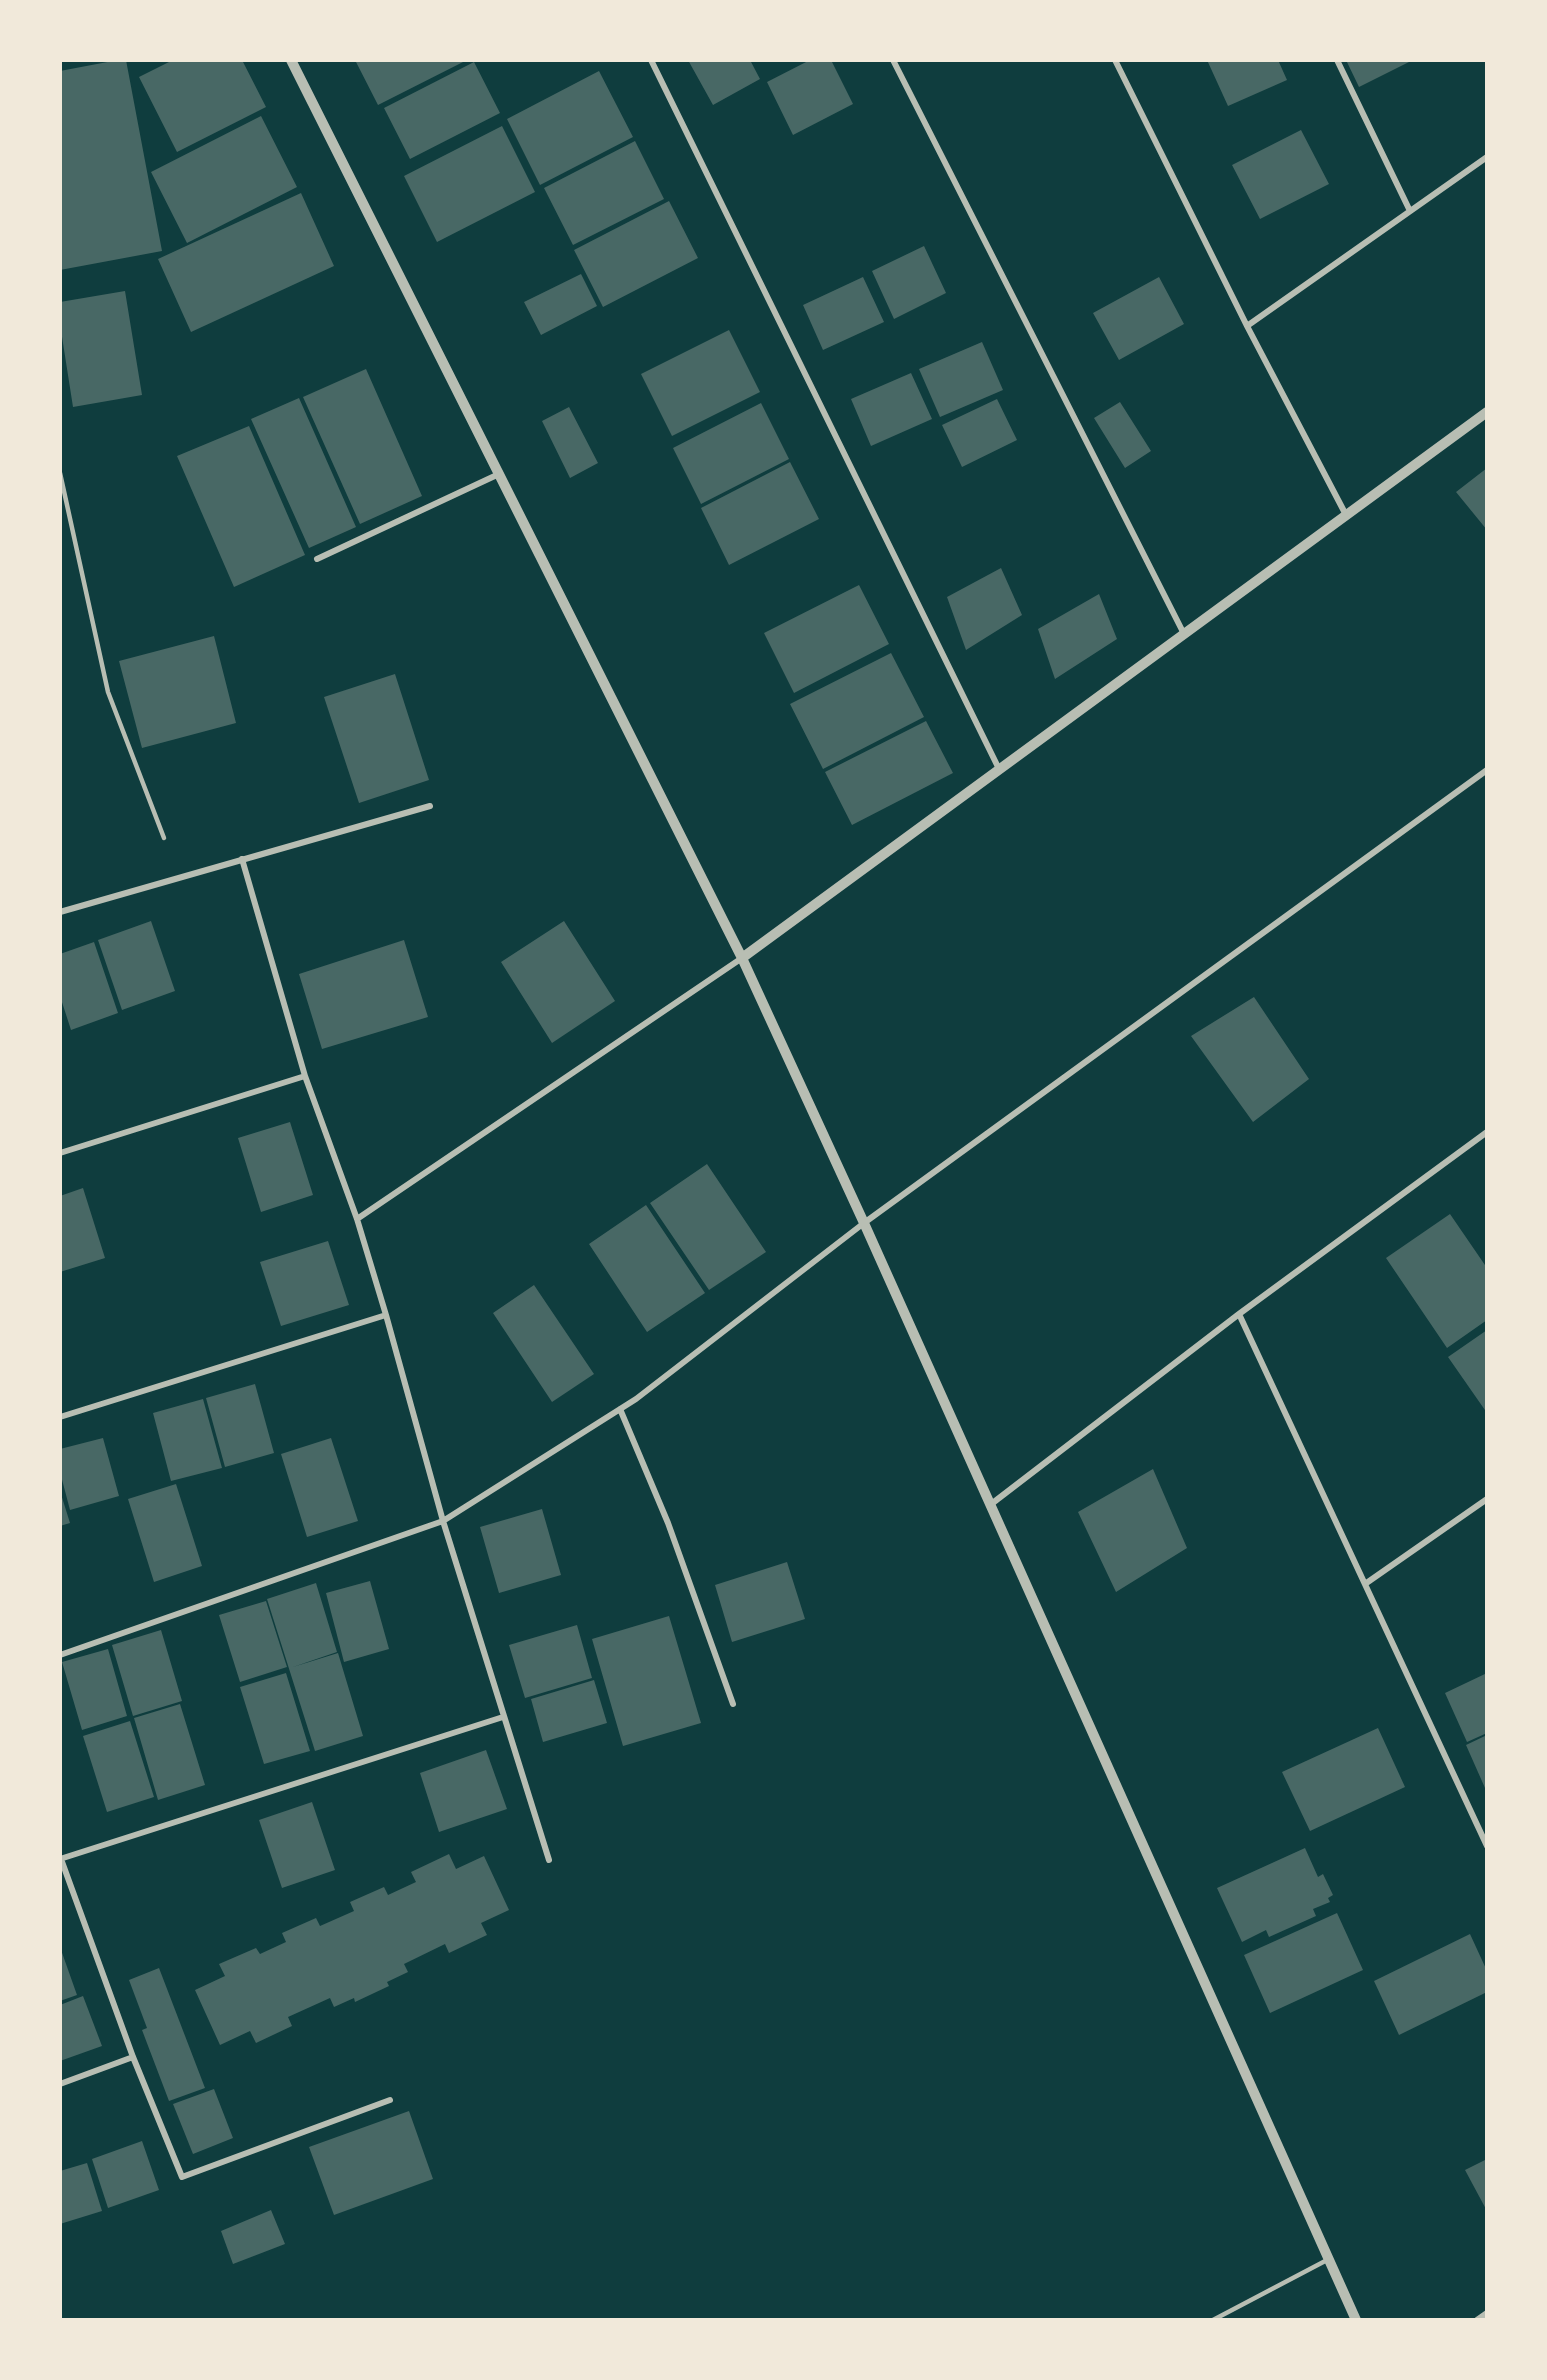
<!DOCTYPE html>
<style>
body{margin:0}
#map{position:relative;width:1547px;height:2380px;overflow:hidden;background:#0f3d3e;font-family:Inter,sans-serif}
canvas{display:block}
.frame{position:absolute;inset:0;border:62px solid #f1e9da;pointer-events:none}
</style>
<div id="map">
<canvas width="1547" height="2380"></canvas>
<div class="frame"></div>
</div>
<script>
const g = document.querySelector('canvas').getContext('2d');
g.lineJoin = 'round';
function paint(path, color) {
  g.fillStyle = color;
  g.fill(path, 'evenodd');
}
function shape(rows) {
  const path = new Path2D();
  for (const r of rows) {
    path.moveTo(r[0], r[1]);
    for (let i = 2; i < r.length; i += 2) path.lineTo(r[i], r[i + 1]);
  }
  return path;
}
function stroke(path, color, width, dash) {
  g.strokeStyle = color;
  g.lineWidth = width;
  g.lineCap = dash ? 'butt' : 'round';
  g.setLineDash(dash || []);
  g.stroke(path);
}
paint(shape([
 [118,60,126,60,162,251,60,270,60,71],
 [173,60,242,60,266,107,177,152,139,77],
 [355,60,467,60,378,105],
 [688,60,750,60,760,79,713,105],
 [810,60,831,60,853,104,793,135,767,82],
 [1207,60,1278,60,1287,80,1228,106],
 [1346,60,1413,60,1359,87],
 [474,62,500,113,410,159,384,108],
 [599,71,633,137,540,185,507,119],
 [261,116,297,187,187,243,151,172],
 [502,126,535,192,437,242,404,176],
 [1301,130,1329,184,1260,219,1232,165],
 [635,141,664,199,573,245,544,188],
 [301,193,334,266,191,332,158,259],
 [669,201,698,258,603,307,574,250],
 [924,246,946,293,894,319,872,271],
 [581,274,597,306,541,335,524,302],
 [863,277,884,322,823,350,803,305],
 [1159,277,1184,324,1119,360,1093,313],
 [125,291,142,395,73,407,60,324,60,302],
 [729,330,760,392,672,436,641,374],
 [982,342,1003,390,940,417,919,369],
 [366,369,422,496,360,524,303,397],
 [911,373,932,419,871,446,851,399],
 [299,398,356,527,309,548,251,419],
 [997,399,1017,440,962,467,942,425],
 [1120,402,1151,451,1125,468,1094,418],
 [761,403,789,459,701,504,673,448],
 [569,407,598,463,570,478,542,421],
 [249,426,305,555,234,587,177,456],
 [790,462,819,519,729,565,701,508],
 [1487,468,1487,530,1456,492],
 [1001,568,1022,615,966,650,947,597],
 [859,585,889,644,794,693,764,633],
 [1099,594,1117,639,1055,679,1038,629],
 [214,636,236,723,142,748,119,661],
 [891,653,924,717,823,769,790,704],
 [395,674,429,780,359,803,324,697],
 [926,721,953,773,852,825,825,772],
 [151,921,175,991,122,1010,98,940],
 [564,921,615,1001,552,1043,501,962],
 [404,940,428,1017,322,1049,299,974],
 [94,942,118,1013,71,1030,60,996,60,954],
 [1254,997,1309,1079,1253,1122,1191,1036],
 [290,1122,313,1195,261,1212,238,1138],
 [707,1164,766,1252,709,1290,650,1203],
 [83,1188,105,1258,60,1272,60,1196],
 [646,1205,705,1293,647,1332,589,1244],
 [1450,1214,1487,1268,1487,1320,1447,1348,1386,1258],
 [328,1241,349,1305,281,1326,260,1262],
 [534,1285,594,1374,552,1402,493,1313],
 [1487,1330,1487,1413,1448,1357],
 [255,1384,274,1453,225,1467,206,1398],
 [203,1399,222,1468,171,1481,153,1413],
 [103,1438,119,1496,70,1510,60,1472,60,1449],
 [331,1438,358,1521,307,1537,281,1454],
 [1153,1469,1187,1548,1116,1592,1078,1512],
 [176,1484,202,1566,154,1582,128,1499],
 [60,1491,70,1523,60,1526],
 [542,1509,561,1575,499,1593,480,1527],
 [787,1562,805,1619,732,1642,715,1585],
 [370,1581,389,1649,344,1662,326,1593],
 [316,1583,337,1652,293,1667,338,1653,363,1736,315,1751,267,1599],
 [266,1601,287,1667,240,1682,219,1615],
 [669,1616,701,1723,623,1746,592,1639],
 [577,1625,592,1678,525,1698,509,1645],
 [161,1630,182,1701,133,1716,112,1645],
 [108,1649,127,1716,82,1730,62,1662],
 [286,1673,310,1751,264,1764,240,1687],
 [1487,1673,1487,1733,1467,1742,1445,1693],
 [594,1680,607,1723,543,1742,531,1699],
 [180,1704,205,1785,158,1800,134,1718],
 [130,1721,154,1797,107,1812,83,1736],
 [1378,1728,1405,1787,1310,1831,1282,1772],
 [1487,1735,1487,1788,1485,1788,1466,1745],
 [486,1750,507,1809,439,1832,420,1773],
 [312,1802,335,1870,282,1888,259,1820],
 [1305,1848,1318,1877,1323,1874,1333,1895,1328,1898,1330,1902,1313,1909,1316,1916,1269,1937,1266,1930,1242,1942,1217,1888],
 [449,1854,456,1869,484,1856,509,1910,481,1923,487,1935,449,1953,445,1944,404,1964,408,1972,387,1982,389,1986,355,2002,354,1998,334,2007,330,1998,288,2017,292,2026,256,2043,250,2031,220,2045,195,1990,225,1976,219,1964,256,1948,260,1954,286,1942,282,1933,316,1918,320,1926,354,1911,350,1902,384,1887,388,1895,416,1882,411,1872],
 [1337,1913,1363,1970,1270,2013,1244,1955],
 [1470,1934,1487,1971,1487,1992,1399,2035,1374,1981],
 [60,1947,77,1995,60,2001],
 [159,1968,205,2088,169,2101,142,2030,147,2028,129,1980],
 [83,1996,102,2046,60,2061,60,2005],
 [214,2089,233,2138,193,2154,173,2104],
 [409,2111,433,2179,334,2215,309,2147],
 [142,2141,159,2190,108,2208,92,2159],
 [1487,2159,1487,2211,1465,2170],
 [87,2163,102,2211,60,2224,60,2171],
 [271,2210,285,2244,233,2264,221,2231]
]), '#486865');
stroke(shape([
 [60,473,108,692,164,838],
 [1213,2320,1329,2259]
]), '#b8beb3', 4.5);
stroke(shape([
 [651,60,999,769],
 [893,60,1184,634],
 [1115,60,1247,326,1346,515],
 [1337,60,1410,211],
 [1247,326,1487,157],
 [317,559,499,474],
 [242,859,305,1076,357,1219,386,1315,443,1521,549,1860],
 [60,912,430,806],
 [60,1153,305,1076],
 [357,1219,742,958],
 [1239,1314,1487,1846],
 [620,1409,668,1523,733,1704],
 [60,1417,386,1315],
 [990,1505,1239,1314,1487,1132],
 [1365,1584,1487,1499],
 [60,1655,443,1521,636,1399,864,1223,1487,770],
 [60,1859,503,1717],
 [61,1859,133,2057,182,2177,390,2100],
 [60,2084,133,2057],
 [1477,2320,1487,2313]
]), '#b8beb3', 6);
stroke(shape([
 [291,60,742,958,864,1223,1356,2320],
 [742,958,1487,412]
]), '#b8beb3', 10);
</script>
